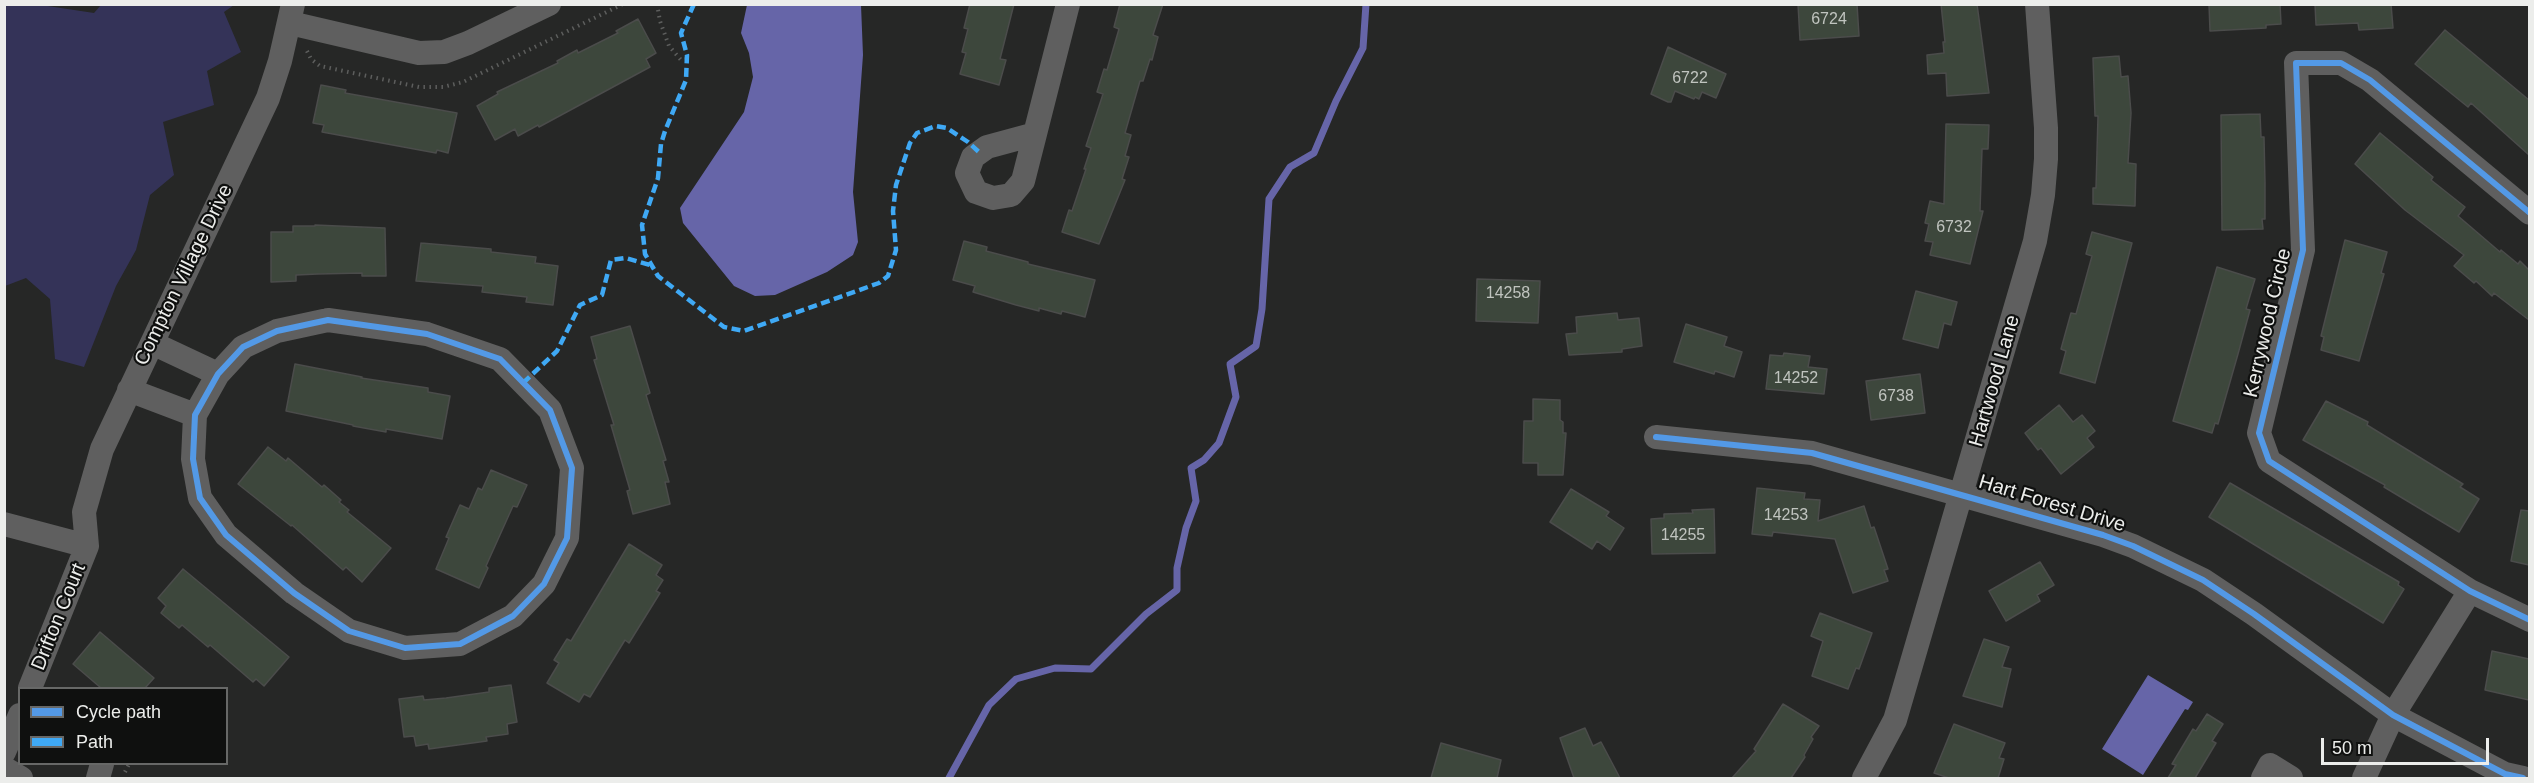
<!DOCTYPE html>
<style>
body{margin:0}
#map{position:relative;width:2534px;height:783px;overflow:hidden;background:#262726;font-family:Helvetica,sans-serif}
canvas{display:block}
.frame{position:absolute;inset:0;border:6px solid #ecedeb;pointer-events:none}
.legend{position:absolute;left:18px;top:687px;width:210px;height:78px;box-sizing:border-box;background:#0f100f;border:2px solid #676867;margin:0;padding:8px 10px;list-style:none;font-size:18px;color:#ecedeb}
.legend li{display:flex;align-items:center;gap:12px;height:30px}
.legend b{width:30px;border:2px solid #676867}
.scale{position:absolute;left:2321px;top:738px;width:168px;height:27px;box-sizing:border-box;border:3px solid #ecedeb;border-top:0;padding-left:8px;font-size:18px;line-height:21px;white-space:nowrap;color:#ecedeb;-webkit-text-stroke:4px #0f100f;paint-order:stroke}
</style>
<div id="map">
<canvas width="2534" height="783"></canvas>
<div class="frame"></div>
<ul class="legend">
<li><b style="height:8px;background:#5399e6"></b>Cycle path</li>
<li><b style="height:8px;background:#3fa9f5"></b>Path</li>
</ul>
<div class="scale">50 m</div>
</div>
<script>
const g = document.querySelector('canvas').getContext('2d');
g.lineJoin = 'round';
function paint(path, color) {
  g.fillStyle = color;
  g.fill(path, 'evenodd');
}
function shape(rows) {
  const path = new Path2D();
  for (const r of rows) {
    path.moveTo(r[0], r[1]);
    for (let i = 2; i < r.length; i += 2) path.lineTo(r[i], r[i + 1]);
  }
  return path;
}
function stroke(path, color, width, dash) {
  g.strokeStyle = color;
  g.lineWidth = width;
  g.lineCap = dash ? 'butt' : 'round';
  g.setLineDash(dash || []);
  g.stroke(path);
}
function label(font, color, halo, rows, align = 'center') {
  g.font = font + ' Helvetica,sans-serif';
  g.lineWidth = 4.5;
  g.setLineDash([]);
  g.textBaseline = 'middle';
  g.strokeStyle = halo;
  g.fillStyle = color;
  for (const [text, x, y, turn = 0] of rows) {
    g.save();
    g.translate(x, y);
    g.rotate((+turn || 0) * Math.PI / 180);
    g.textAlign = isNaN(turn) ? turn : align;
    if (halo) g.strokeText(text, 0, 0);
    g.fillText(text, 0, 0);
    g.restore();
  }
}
paint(shape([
 [5,4,41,5,94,13,101,5,234,5,224,12,241,52,207,71,214,105,163,122,174,175,150,195,136,250,116,286,84,367,55,359,50,299,26,278,5,286]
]), '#343358');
paint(shape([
 [747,5,861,5,863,55,853,192,858,242,853,255,827,272,775,295,755,296,734,286,683,223,680,208,744,112,753,77,749,53,741,33],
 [2148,675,2193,702,2188,710,2185,709,2143,775,2102,749]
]), '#6665a8');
stroke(shape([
 [949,778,989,705,1016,679,1055,668,1091,669,1146,614,1177,590,1177,568,1186,528,1196,501,1191,468,1204,460,1219,443,1236,397,1230,364,1256,346,1262,309,1269,199,1290,167,1314,153,1336,101,1363,48,1366,4]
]), '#6665a8', 7);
const building = shape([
 [970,4,1014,4,1000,59,1006,60,999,85,960,74,966,53,962,52,968,29,964,28,970,4],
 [1120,4,1163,4,1153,35,1158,37,1152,60,1150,59,1143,81,1140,81,1125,133,1131,135,1125,156,1129,157,1122,179,1125,180,1099,244,1062,232,1069,210,1072,211,1086,169,1084,169,1091,148,1086,146,1103,94,1097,92,1104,69,1107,70,1119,29,1114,27,1120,4],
 [1798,4,1857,4,1859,36,1800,40,1798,4],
 [1941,4,1977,4,1989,93,1947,96,1946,73,1928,74,1927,55,1944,53,1943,42,1945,42,1941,4],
 [2209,4,2280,4,2281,24,2266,25,2266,28,2210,31,2209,4],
 [2315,4,2391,4,2393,28,2359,30,2358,23,2316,25,2315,4],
 [638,19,656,53,646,59,650,67,539,127,538,125,518,136,515,129,495,140,477,106,498,94,497,92,558,63,557,61,577,50,578,53,618,33,616,31,638,19],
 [2445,30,2529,100,2529,155,2471,103,2468,107,2415,64,2445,30],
 [1668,47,1726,74,1716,98,1702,92,1699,99,1695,97,1694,99,1675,91,1671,102,1668,102,1651,94,1668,47],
 [2119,56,2121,77,2128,76,2131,113,2128,163,2136,164,2135,206,2093,204,2093,188,2096,188,2098,116,2095,116,2093,58,2119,56],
 [321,85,346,90,345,93,457,113,448,153,437,150,436,153,322,132,324,125,313,123,321,85],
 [2260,114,2261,137,2264,137,2265,183,2265,219,2262,219,2263,229,2222,230,2221,115,2260,114],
 [1946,124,1989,125,1988,149,1982,149,1980,211,1983,211,1970,264,1930,255,1933,242,1925,241,1929,224,1925,223,1930,201,1944,204,1946,124],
 [2380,133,2433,177,2431,180,2465,207,2458,216,2500,252,2501,250,2518,264,2520,261,2529,270,2529,320,2494,293,2492,296,2476,281,2474,283,2454,266,2464,255,2405,210,2355,164,2380,133],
 [315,225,385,228,386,276,362,276,362,273,318,274,296,275,296,281,271,282,271,232,293,232,293,226,315,226,315,225],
 [2092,232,2132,243,2095,383,2060,373,2066,351,2061,349,2071,313,2076,314,2092,256,2086,254,2092,232],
 [2345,240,2387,252,2381,273,2384,274,2359,361,2321,350,2324,337,2321,336,2345,240],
 [964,241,987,247,986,251,1028,262,1028,264,1095,280,1085,317,1062,311,1061,314,1039,308,1039,311,1016,305,973,292,975,286,953,280,964,241],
 [421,243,491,249,491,252,536,257,535,263,558,266,553,305,526,302,527,297,482,292,483,286,416,281,421,243],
 [2217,267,2255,279,2246,309,2250,310,2238,354,2218,424,2215,423,2212,433,2173,421,2217,267],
 [1477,279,1540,281,1538,323,1476,321,1477,279],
 [1916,291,1957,302,1951,325,1944,323,1938,348,1903,339,1916,291],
 [1617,313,1618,320,1639,318,1642,346,1622,349,1622,352,1569,355,1566,334,1577,333,1576,317,1617,313],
 [1686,324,1727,337,1724,346,1742,352,1734,377,1715,371,1714,374,1674,362,1686,324],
 [630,326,650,393,646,395,666,460,663,461,669,482,665,482,670,504,633,514,627,491,630,490,611,425,614,425,594,360,597,359,591,337,630,326],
 [1784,353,1810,356,1808,367,1827,369,1824,394,1766,389,1770,355,1783,356,1784,353],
 [295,364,362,377,361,378,428,388,428,392,450,396,442,439,386,429,386,432,353,426,353,425,286,411,295,364],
 [1920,374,1925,413,1871,420,1866,381,1920,374],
 [1533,399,1560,400,1560,420,1563,422,1563,433,1566,433,1563,475,1538,475,1538,463,1523,463,1524,421,1533,421,1533,399],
 [2326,401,2368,422,2367,425,2463,484,2460,487,2479,499,2459,532,2384,487,2385,485,2303,440,2326,401],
 [2059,405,2073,422,2082,415,2095,431,2087,438,2094,447,2061,474,2041,448,2038,450,2025,433,2059,405],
 [268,447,286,461,288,458,322,487,324,485,341,500,339,502,349,510,347,512,391,548,362,582,346,567,343,570,292,525,291,526,238,484,268,447],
 [491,470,527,485,517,507,513,506,486,566,488,568,479,588,436,569,449,538,446,537,460,505,469,509,478,488,482,490,491,470],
 [2230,483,2399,582,2398,585,2404,589,2383,623,2209,517,2230,483],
 [1757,488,1805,493,1804,499,1820,500,1818,521,1864,506,1871,528,1874,527,1888,569,1884,570,1888,581,1853,593,1835,539,1773,532,1772,536,1752,534,1757,488],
 [1571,489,1609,512,1606,516,1624,528,1610,550,1597,541,1592,549,1550,522,1571,489],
 [1714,509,1715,553,1652,554,1651,519,1664,518,1664,514,1693,513,1692,510,1714,509],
 [2521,510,2529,511,2529,565,2511,561,2521,510],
 [629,544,662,565,656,575,663,580,656,591,660,593,629,643,625,640,590,697,584,694,579,702,547,683,559,663,554,660,567,639,571,641,629,544],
 [2040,562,2054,585,2037,595,2040,601,2006,621,1989,591,2040,562],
 [183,569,289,657,264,686,256,679,253,682,210,645,208,647,182,625,179,628,161,613,166,606,158,598,183,569],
 [1820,613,1872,633,1859,669,1856,668,1848,689,1812,676,1823,641,1811,636,1820,613],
 [100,632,154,678,145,688,101,688,73,664,100,632],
 [1984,639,2009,647,2002,667,2011,669,2002,707,1963,696,1984,639],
 [2492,651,2529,659,2529,700,2485,690,2492,651],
 [511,685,517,722,507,724,508,734,486,737,487,741,429,749,428,744,416,746,414,736,404,737,399,699,423,696,424,700,446,698,489,692,489,688,511,685],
 [1783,704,1819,726,1811,737,1813,739,1804,755,1805,757,1791,778,1732,778,1756,751,1754,749,1783,704],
 [2207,714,2223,724,2212,741,2216,743,2195,778,2168,778,2176,765,2172,764,2193,729,2196,731,2207,714],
 [1954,724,2005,743,1999,758,2004,759,1998,778,1949,778,1934,773,1954,724],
 [1585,728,1593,746,1601,742,1620,778,1574,778,1560,738,1585,728],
 [1441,743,1501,760,1497,778,1431,778,1441,743]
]);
paint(building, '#3d473c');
stroke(building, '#4b4c4b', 1.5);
stroke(shape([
 [657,4,660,21,669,46,681,60,687,59],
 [307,51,311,59,320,66,419,87,443,87,463,82,623,4],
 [125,772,129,764]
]), '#5d5e5d', 4, [1.5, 4.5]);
stroke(shape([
 [290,23,419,53,444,52,468,43,549,4],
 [1035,134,987,147,973,157,967,173,976,192,993,198,1011,195,1023,181,1035,134,1068,4],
 [2530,213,2370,80,2341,63,2296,63,2303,250,2259,433,2269,461,2470,591,2530,620],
 [328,320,427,334,500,359,550,410,572,468,567,538,544,584,513,616,460,644,405,648,349,631,294,593,226,535,200,498,193,459,195,415,218,374,243,347,277,331,328,320],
 [152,343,218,374],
 [129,390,195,415],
 [1656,437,1812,453,2103,535,2133,546,2203,580,2254,614,2393,715,2505,774,2523,778],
 [4,524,87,546],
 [30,688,87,546,84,512,102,449,268,98,280,61,293,4],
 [4,752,20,715],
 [4,768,21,778],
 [98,778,102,764],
 [1864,778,1895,720,2035,241,2043,195,2046,159,2046,128,2037,4],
 [2263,778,2270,765,2291,778],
 [2364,778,2393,715,2470,591]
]), '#5f5f5f', 24);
stroke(shape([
 [694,4,681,33,687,55,686,80,665,131,661,144,658,178,642,225,645,254,658,276,724,327,744,331,879,283,888,276,896,250,893,211,896,185,910,143,917,133,936,126,947,128,968,142,980,153],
 [523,383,557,351,580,305,602,295,611,260,626,258,650,265]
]), '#3fa9f5', 4.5, [9, 4.5]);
stroke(shape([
 [2530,213,2370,80,2341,63,2296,63,2303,250,2259,433,2269,461,2470,591,2530,620],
 [328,320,427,334,500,359,550,410,572,468,567,538,544,584,513,616,460,644,405,648,349,631,294,593,226,535,200,498,193,459,195,415,218,374,243,347,277,331,328,320],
 [1656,437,1812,453,2103,535,2133,546,2203,580,2254,614,2393,715,2505,774,2523,778]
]), '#5399e6', 6);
label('16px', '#c0c4bf', null, [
 ["6724",1829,20],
 ["6722",1690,79],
 ["6732",1954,228],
 ["14258",1508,294],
 ["14252",1796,379],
 ["6738",1896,397],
 ["14253",1786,516],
 ["14255",1683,536]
]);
label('20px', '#ecedeb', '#0f100f', [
 ["Compton Village Drive",184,275,-64],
 ["Kerrywood Circle",2268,323,-77],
 ["Hartwood Lane",1995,381,-74],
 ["Hart Forest Drive",2052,504,17],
 ["Drifton Court",59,617,-68]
]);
</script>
